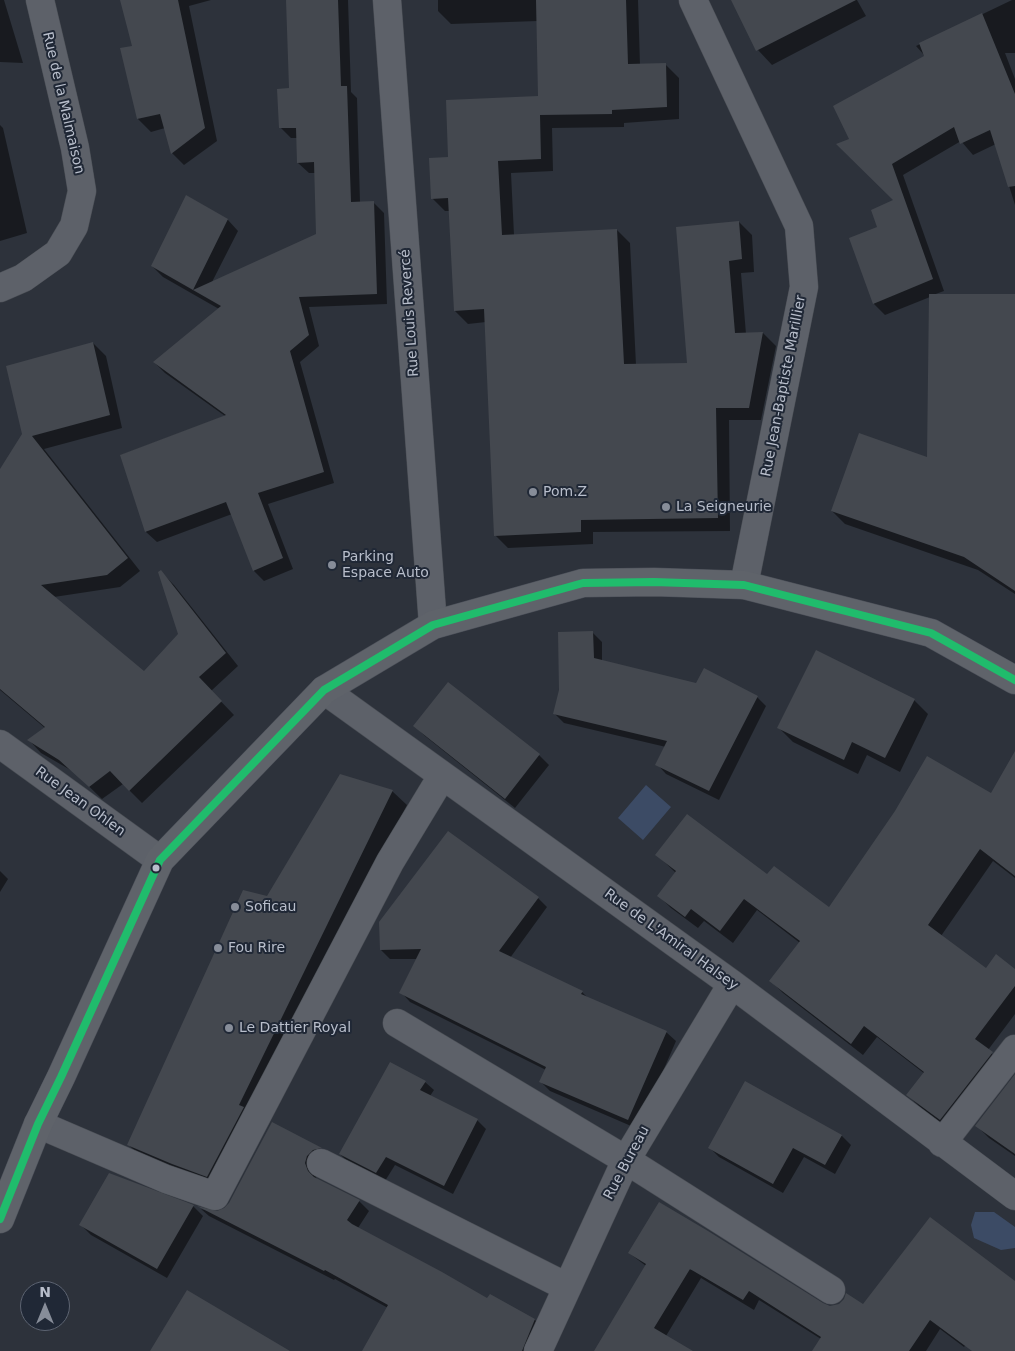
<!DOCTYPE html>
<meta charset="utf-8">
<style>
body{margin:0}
#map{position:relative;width:1015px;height:1351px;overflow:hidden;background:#2d323b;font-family:"DejaVu Sans",sans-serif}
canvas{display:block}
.north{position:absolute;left:20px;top:1281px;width:50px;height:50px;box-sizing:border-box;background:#202836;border:1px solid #5d6472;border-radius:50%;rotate:0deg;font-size:14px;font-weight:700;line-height:20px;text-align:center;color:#b8becb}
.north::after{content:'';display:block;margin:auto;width:18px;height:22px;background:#878d99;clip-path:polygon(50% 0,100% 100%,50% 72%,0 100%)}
</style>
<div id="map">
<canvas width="1015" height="1351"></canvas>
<div class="north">N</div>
</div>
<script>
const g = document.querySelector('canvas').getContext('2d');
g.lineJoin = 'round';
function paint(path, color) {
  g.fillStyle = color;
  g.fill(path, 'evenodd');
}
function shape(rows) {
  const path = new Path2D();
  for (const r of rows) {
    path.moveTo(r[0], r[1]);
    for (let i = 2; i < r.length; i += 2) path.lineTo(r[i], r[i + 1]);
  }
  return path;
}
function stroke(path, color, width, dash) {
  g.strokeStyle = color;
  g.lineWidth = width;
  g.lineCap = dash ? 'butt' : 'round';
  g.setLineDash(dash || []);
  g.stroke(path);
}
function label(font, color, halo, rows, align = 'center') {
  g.font = font + ' "DejaVu Sans",sans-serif';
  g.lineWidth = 4;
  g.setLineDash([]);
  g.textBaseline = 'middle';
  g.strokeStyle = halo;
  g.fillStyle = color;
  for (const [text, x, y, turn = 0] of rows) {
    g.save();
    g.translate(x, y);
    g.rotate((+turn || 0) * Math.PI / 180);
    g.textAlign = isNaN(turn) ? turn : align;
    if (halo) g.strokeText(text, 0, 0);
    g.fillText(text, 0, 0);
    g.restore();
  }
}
paint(shape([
 [646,785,671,807,643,840,618,818],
 [975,1212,994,1212,1015,1227,1015,1248,1001,1250,974,1238,971,1225]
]), '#3c4b65');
paint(shape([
 [0,0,4,0,23,63,0,62],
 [121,0,211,0,189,6,217,141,184,165,172,153,165,128,151,132,138,119,122,49,133,47],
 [288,0,348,0,351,92,357,98,360,202,373,202,384,213,387,304,309,307,319,346,300,362,334,483,268,504,293,569,264,581,254,571,232,514,157,542,146,532,121,455,225,416,165,373,155,363,219,309,163,277,152,266,186,197,228,220,238,231,212,282,317,235,315,173,309,173,298,163,297,138,291,138,281,128,290,90],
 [438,0,638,0,640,65,666,65,679,78,679,119,624,123,624,127,552,128,553,171,511,173,514,235,617,230,630,243,636,365,688,364,739,222,752,235,754,272,741,273,746,334,763,333,776,346,761,420,729,420,730,531,593,532,593,544,508,548,495,535,486,322,468,324,455,311,450,211,445,211,432,198,450,158,539,97,538,21,451,24,438,11],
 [732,0,857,0,866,16,772,65,758,50],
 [1012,0,1015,0,1015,53,1005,53,1015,79,1015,205,996,144,973,155,961,141,903,175,944,291,933,295,1015,295,1015,355,930,297,885,315,874,304,851,239,879,227,895,201,850,139,925,56,916,46],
 [0,125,3,128,27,233,0,241],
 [93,343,106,356,122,428,44,449,140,571,120,587,54,597,144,673,179,635,161,572,174,585,238,666,211,691,234,715,142,803,123,784,102,799,74,772,41,753,29,740,45,728,0,690,0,471],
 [1015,399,1015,594,978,570,845,524,832,511,929,458],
 [593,633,602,642,602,662,697,685,757,697,766,706,719,800,666,774,657,764,666,747,564,723,555,714,560,690],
 [914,700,928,714,900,772,867,755,858,774,793,742,778,727],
 [415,726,539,755,549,765,515,808,425,736],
 [1015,773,1015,878,993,861,941,936,986,970,1015,970,1015,1014,988,1050,1004,1065,952,1131,920,1107,908,1095,925,1074,877,1037,863,1055,783,993,771,981,800,943,757,910,733,943,704,921,698,928,671,908,659,896,676,873,657,855,768,876,829,908,992,794],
 [392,791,407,805,253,1119,222,1190,143,1159,129,1145,268,898],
 [0,871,8,879,0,892],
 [538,898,547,907,510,958,582,992,589,999,666,1032,676,1041,638,1129,550,1091,541,1082,546,1070,410,1002,401,992,418,959,390,959,381,950],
 [1015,1077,1015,1156,989,1138,977,1126],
 [425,1082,434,1090,430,1096,477,1120,486,1129,453,1194,395,1165,385,1181,349,1163,340,1154],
 [272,1123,321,1149,331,1158,315,1174,317,1180,359,1201,369,1211,358,1228,488,1300,490,1296,535,1320,545,1331,535,1351,363,1351,388,1308,335,1279,334,1280,209,1216,201,1209,217,1213,225,1210,230,1204],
 [842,1136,851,1145,835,1174,804,1157,783,1193,719,1157,709,1147],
 [193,1206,203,1216,167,1278,91,1235,81,1225],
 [629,1253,830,1307,864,1306,1015,1282,1015,1351,992,1351,972,1337,964,1347,940,1329,926,1351,814,1351,821,1339,759,1300,754,1310,701,1278,666,1336,691,1351,595,1351,646,1266]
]), '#0007');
paint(shape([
 [120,0,178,0,205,128,171,154,160,114,137,119,120,48,132,46],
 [286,0,338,0,341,86,347,86,351,202,374,201,377,294,299,297,309,335,290,351,324,472,258,493,283,558,253,571,226,502,145,532,120,455,226,415,153,362,221,306,151,266,186,195,228,219,193,290,316,234,314,162,297,163,296,128,279,128,277,89,289,88],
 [536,0,626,0,628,64,666,63,667,107,612,110,612,114,540,115,541,159,498,161,502,235,617,229,624,364,687,363,676,227,739,221,742,259,729,261,735,333,763,332,749,408,716,408,718,518,581,520,581,532,494,536,484,309,454,311,448,198,431,199,429,158,448,157,446,100,538,96],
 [731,0,856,0,756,51],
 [982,13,1015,94,1015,186,1008,187,990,130,960,144,954,127,892,164,933,279,873,304,849,238,877,227,871,210,893,200,836,144,849,139,833,106,924,56,919,43],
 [929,294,1015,294,1015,591,964,557,831,511,859,433,927,457],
 [93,342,110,415,32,436,128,558,107,575,41,585,144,671,178,634,158,572,161,570,226,653,199,677,222,701,129,791,110,771,89,787,59,760,27,740,45,727,0,689,0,469,22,434,6,366],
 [593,631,594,658,696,683,704,668,758,696,709,791,655,765,667,741,553,714,559,690,558,632],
 [816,650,915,699,885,758,852,742,844,760,777,728],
 [448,682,540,754,505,799,413,726],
 [1015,751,1015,876,980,849,928,925,986,968,996,954,1015,969,1015,986,975,1039,993,1052,940,1120,906,1095,924,1072,864,1026,851,1044,769,981,800,941,744,899,720,931,691,909,685,917,657,896,676,871,655,855,687,814,767,874,774,866,829,907,895,811,927,756,991,793],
 [340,774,393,790,239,1105,244,1107,207,1177,172,1164,127,1145,243,890,267,896],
 [448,831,539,897,499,951,583,991,581,994,667,1031,628,1120,539,1082,546,1067,399,993,421,949,380,950,379,922],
 [390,1062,426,1081,420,1090,478,1119,444,1186,386,1157,376,1173,339,1154],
 [1015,1074,1015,1154,975,1126],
 [745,1081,842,1135,825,1165,793,1148,773,1184,708,1148],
 [272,1122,322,1148,313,1150,307,1156,305,1163,308,1171,314,1177,360,1200,347,1220,352,1224,442,1272,487,1298,490,1294,535,1319,522,1351,362,1351,388,1305,325,1270,324,1271,197,1206,217,1211,224,1208,229,1203],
 [109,1173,194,1205,157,1269,79,1225],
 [659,1202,708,1231,823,1303,830,1306,839,1304,844,1299,846,1293,863,1304,930,1217,1015,1281,1015,1351,972,1351,930,1320,909,1351,812,1351,821,1337,749,1291,743,1300,690,1269,654,1328,693,1351,594,1351,646,1264,628,1253],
 [187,1290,290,1351,150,1351]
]), '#44484f');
const minor = shape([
 [387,0,433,625],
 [693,0,799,226,804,287,744,585],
 [0,288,23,278,58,253,74,226,82,191,75,148,40,0],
 [324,690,732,984,1015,1196],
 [0,744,160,860],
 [397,1023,626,1160,831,1290],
 [38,1124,166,1179,215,1196,390,862,442,776],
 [942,1143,1015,1049],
 [321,1163,567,1287],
 [538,1351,626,1160,732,984]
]);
const major = shape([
 [0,1219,38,1124,61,1077,160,860,324,690,433,625,583,583,654,582,744,585,931,633,1015,680]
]);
stroke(minor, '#494d54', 29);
stroke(major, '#4b4f58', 29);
stroke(minor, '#5d6169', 28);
stroke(major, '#5f636a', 28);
stroke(shape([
 [0,1219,38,1124,61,1077,160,860,324,690,433,625,583,583,654,582,744,585,931,633,1015,680]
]), '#20bc6c', 8);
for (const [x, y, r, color] of [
 [533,492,5,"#878d99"],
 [666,507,5,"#878d99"],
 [332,565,5,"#878d99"],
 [156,868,4.5,"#b8becb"],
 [235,907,5,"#878d99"],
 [218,948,5,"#878d99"],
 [229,1028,5,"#878d99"]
]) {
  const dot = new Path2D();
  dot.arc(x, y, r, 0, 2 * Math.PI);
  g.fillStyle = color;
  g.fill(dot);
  stroke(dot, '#202836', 2);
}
label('14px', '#b8becb', '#202836', [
 ["Rue de la Malmaison",63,103,77],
 ["Rue Louis Revercé",410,313,-94],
 ["Rue Jean-Baptiste Marillier",784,386,-79],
 ["Rue Jean Ohlen",80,802,36],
 ["Rue de L'Amiral Halsey",671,940,36],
 ["Rue Bureau",627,1163,-62]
]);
label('14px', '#b8becb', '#202836', [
 ["Pom.Z",543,492],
 ["La Seigneurie",676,507],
 ["Parking",342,557],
 ["Espace Auto",342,573],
 ["Soficau",245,907],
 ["Fou Rire",228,948],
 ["Le Dattier Royal",239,1028]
], 'left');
</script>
